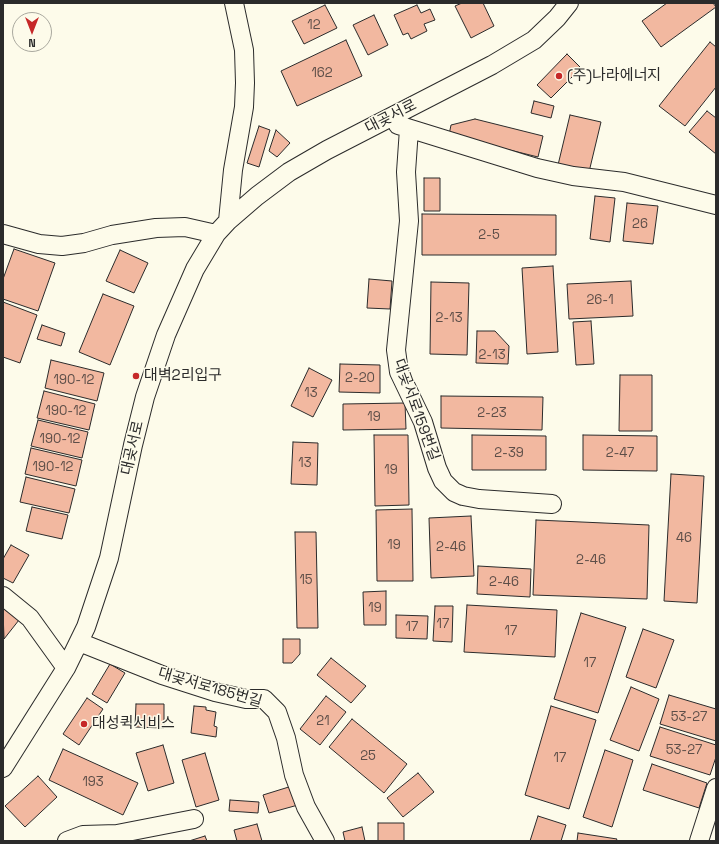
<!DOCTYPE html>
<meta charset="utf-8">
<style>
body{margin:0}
#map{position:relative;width:719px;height:844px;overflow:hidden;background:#fdfbea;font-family:"Space Grotesk",sans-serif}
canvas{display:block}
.frame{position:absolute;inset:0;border:4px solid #2b2b2b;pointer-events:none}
.north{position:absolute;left:12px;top:12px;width:40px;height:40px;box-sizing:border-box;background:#fdfbea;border:1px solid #a9a89e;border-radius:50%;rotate:180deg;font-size:11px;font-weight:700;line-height:16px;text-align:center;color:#2b2b2b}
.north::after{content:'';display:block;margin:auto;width:14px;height:18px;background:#c62828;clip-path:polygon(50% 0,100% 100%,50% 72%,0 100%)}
</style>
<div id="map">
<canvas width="719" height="844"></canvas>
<div class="frame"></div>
<div class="north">N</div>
</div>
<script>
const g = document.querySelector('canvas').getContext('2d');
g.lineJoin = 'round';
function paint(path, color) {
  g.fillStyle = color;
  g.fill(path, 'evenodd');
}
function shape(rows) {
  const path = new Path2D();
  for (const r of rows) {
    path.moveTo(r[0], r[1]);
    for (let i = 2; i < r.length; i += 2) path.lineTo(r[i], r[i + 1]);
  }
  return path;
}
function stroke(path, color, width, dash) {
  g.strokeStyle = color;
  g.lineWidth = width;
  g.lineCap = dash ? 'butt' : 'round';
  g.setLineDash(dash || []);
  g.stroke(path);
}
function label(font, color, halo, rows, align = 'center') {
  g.font = font + ' "Space Grotesk","Noto Sans KR",sans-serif';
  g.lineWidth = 3;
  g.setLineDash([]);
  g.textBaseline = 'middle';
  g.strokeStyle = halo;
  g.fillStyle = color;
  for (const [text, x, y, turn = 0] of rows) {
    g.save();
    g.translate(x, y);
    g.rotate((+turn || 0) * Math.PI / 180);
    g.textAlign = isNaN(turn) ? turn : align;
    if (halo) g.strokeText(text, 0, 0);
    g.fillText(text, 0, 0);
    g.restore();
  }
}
const building = shape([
 [462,3,483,3,494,26,471,38,455,6,462,3],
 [667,3,713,3,716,7,661,47,642,21,667,3],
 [325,5,337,28,304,44,292,21,325,5],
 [417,5,421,13,430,9,435,20,424,24,427,31,411,39,408,33,403,35,394,15,417,5],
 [374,15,388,45,368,55,353,25,374,15],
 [346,40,362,76,297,106,281,71,346,40],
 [710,42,716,47,716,87,685,126,659,106,710,42],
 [567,54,581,68,551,98,537,85,567,54],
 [534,101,554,106,551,118,531,113,534,101],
 [707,111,716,118,716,154,689,132,707,111],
 [570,115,601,122,589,172,558,165,570,115],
 [475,119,543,136,538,157,449,135,451,125,475,119],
 [259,126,270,130,259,167,247,163,259,126],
 [276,130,290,143,277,157,269,151,276,130],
 [424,178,440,178,440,211,424,211,424,178],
 [595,196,615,198,610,242,590,239,595,196],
 [627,203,658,206,653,244,623,241,627,203],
 [422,214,556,215,556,255,422,255,422,214],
 [14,249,55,263,38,311,3,299,3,279,14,249],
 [120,250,148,263,134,293,106,281,120,250],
 [553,266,558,352,527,354,522,268,553,266],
 [369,279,392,281,390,309,367,308,369,279],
 [631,281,633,316,569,319,567,284,631,281],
 [431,282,469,283,467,355,430,354,431,282],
 [103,294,134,306,110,365,79,352,103,294],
 [3,302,37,315,20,363,3,357,3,302],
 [591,321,594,364,576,365,573,322,591,321],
 [42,325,65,333,61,346,37,339,42,325],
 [477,331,495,331,509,346,508,364,476,363,477,331],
 [51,360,104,373,97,401,45,388,51,360],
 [340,364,380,365,380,393,339,392,340,364],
 [309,368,332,380,313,417,291,406,309,368],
 [620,375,652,375,652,431,619,431,620,375],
 [44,391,95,404,89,430,37,418,44,391],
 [441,396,543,397,542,430,441,428,441,396],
 [405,403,406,429,343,430,343,404,405,403],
 [38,420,88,432,82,458,31,446,38,420],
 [374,435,408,435,409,505,375,506,374,435],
 [472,435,546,436,546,470,472,470,472,435],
 [583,435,657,436,657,471,583,470,583,435],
 [293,442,318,443,317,485,291,484,293,442],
 [31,448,82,460,76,486,25,474,31,448],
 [671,474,704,476,697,603,664,601,671,474],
 [26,477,75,489,69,513,20,502,26,477],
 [32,507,68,515,62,539,26,531,32,507],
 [412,509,413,581,377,581,376,510,412,509],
 [471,516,474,576,431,578,429,518,471,516],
 [536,520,649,525,647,599,533,595,536,520],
 [295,532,316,532,318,628,297,628,295,532],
 [11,545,29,555,13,583,3,578,3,559,11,545],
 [478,566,531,569,530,597,477,594,478,566],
 [386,591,386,625,364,625,363,592,386,591],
 [467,605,557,610,555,657,464,652,467,605],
 [435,606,453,606,452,642,433,641,435,606],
 [4,609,19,620,4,639,3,611,4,609],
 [581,613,626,627,598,713,554,699,581,613],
 [396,615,428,616,427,639,396,638,396,615],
 [643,629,674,640,656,688,626,677,643,629],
 [283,639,300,639,300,654,292,663,283,663,283,639],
 [331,658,366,686,351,703,317,675,331,658],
 [110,664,125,673,107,703,92,694,110,664],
 [631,687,659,699,639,751,610,740,631,687],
 [669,695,716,709,716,741,660,724,669,695],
 [326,696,346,712,320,745,300,729,326,696],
 [87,698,103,709,79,745,63,734,87,698],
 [136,704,164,704,164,728,135,727,136,704],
 [194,706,206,707,206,710,216,712,214,726,217,727,216,737,191,733,194,706],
 [551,706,596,720,569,809,525,795,551,706],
 [352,719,407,764,384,793,329,747,352,719],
 [660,727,716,745,716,757,710,775,650,756,660,727],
 [163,745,174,783,148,791,136,753,163,745],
 [63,749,138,783,123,815,49,780,63,749],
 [605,750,633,760,612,827,583,817,605,750],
 [205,753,219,800,196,807,182,760,205,753],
 [652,764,707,783,699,808,643,790,652,764],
 [418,773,434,792,403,817,387,798,418,773],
 [38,776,57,797,25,827,5,806,38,776],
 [292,786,298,805,269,813,263,795,292,786],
 [230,800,259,802,258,813,229,811,230,800],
 [538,816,566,825,561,841,530,841,538,816],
 [378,823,404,823,404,841,378,841,378,823],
 [257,824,262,841,237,841,234,830,257,824],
 [362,827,365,841,345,841,343,832,362,827],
 [578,833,617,839,616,841,577,841,578,833],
 [205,836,207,841,189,841,205,836]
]);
paint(building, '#f2b8a0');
stroke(building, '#2b2b2b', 1);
const minor = shape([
 [398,125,537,168,573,176,624,182,716,205],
 [409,129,406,172,409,221,396,350,399,372,423,422,437,468,443,481,454,492,463,496,479,499,552,504],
 [228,221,233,170,244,107,245,83,244,50,234,3],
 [3,234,39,244,62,246,84,243,112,235,156,228,185,227,216,234],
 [3,596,30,618,66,668],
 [79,642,162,675,215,692,246,699,264,699,277,712,286,738,294,775,306,807,325,841],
 [3,768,66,668,86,627,109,558,133,445,145,397,166,335,195,269,216,234,228,221,257,196,289,172,327,150,492,65,534,40,557,18,569,3],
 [67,841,83,835,117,834,194,819],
 [699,841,716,788]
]);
stroke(minor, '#2b2b2b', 20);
stroke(minor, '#fdfbea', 18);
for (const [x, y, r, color] of [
 [559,76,4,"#c62828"],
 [136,376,4,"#c62828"],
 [84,724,4,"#c62828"]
]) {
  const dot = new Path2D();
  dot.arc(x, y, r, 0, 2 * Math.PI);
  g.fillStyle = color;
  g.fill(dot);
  stroke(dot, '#fdfbea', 1.5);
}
label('13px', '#5d4e48', null, [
 ["12",314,25],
 ["162",322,73],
 ["26",640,224],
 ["2-5",489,235],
 ["26-1",600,300],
 ["2-13",449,318],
 ["2-13",492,355],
 ["2-20",360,378],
 ["190-12",74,380],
 ["13",311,393],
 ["190-12",66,411],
 ["2-23",492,413],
 ["19",374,417],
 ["190-12",60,439],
 ["2-39",509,453],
 ["2-47",620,453],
 ["13",305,463],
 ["190-12",53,467],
 ["19",391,470],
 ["46",684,538],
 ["19",394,545],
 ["2-46",451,547],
 ["2-46",591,560],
 ["15",306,580],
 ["2-46",504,582],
 ["19",375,608],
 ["17",443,624],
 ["17",412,627],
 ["17",511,631],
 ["17",590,663],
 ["53-27",689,717],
 ["21",323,721],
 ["53-27",684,750],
 ["25",368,756],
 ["17",560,758],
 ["193",93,782]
]);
label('15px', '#2b2b2b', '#fdfbea', [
 ["(주)나라에너지",567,76],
 ["대벽2리입구",144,376],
 ["대성퀵서비스",92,724]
], 'left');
label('15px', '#2b2b2b', '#fdfbea', [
 ["대곶서로",391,117,-27],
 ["대곶서로159번길",416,410,70],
 ["대곶서로",133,448,-77],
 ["대곶서로185번길",210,688,16]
]);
</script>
